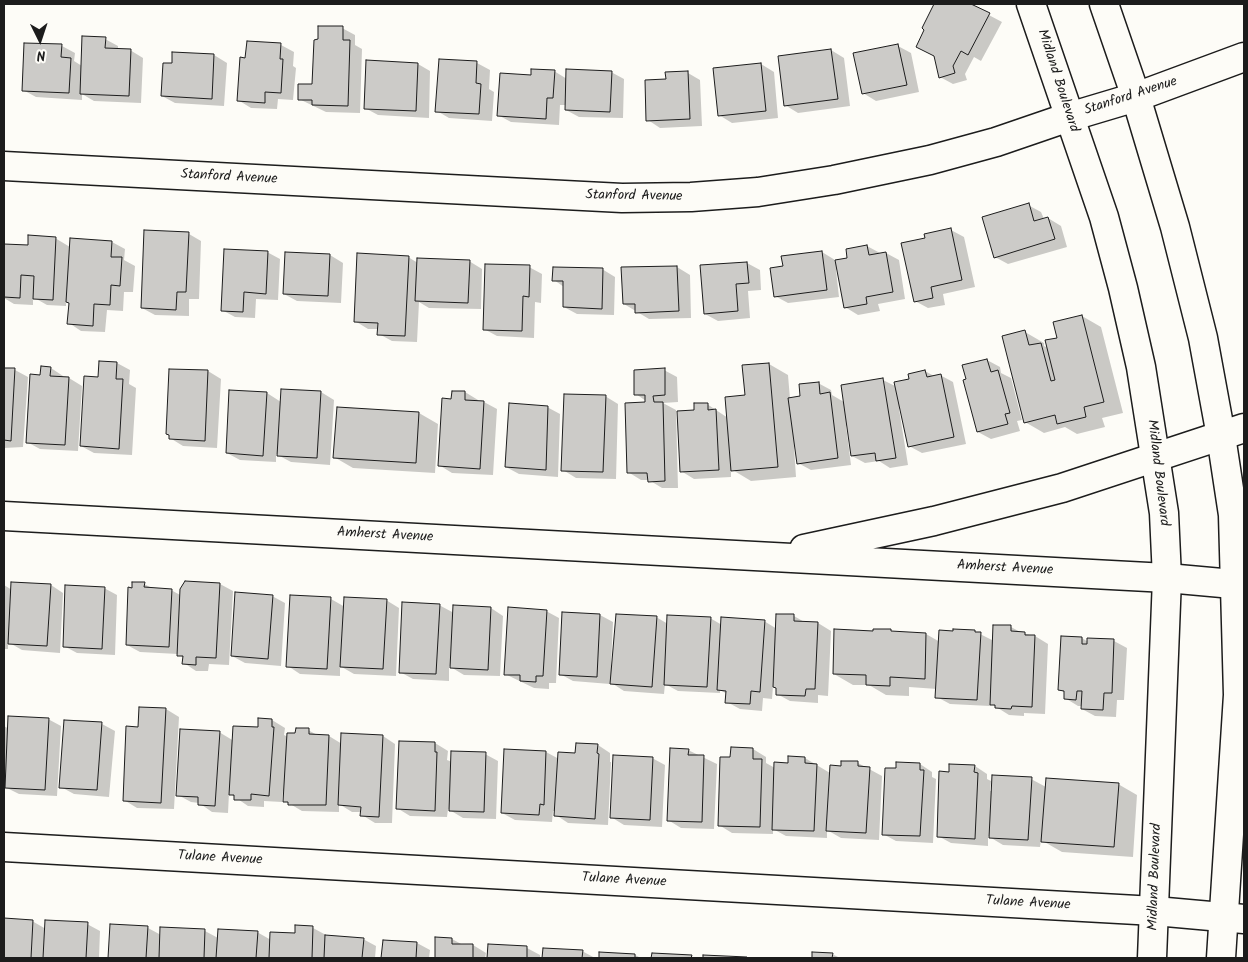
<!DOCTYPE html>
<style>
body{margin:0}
#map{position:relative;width:1248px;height:962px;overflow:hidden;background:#fdfcf7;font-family:Kalam,sans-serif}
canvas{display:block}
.frame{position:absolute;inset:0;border:5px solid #1c1c1c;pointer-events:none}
.north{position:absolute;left:15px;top:15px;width:50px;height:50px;-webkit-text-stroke:4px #fdfcf7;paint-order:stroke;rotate:176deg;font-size:14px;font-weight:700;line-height:20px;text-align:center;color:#1c1c1c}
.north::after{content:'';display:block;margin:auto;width:18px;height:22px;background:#1c1c1c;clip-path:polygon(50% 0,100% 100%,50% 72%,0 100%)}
</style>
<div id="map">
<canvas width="1248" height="962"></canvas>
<div class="frame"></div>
<div class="north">N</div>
</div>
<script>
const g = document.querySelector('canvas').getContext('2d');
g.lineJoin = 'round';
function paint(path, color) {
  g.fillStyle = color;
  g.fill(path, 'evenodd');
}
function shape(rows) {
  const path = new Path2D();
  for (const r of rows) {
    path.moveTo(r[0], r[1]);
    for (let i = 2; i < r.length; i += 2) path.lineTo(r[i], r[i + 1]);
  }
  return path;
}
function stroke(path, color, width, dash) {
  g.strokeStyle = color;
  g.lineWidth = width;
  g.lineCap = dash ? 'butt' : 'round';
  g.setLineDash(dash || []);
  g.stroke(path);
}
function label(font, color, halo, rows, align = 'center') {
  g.font = font + ' Kalam,sans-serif';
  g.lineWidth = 4;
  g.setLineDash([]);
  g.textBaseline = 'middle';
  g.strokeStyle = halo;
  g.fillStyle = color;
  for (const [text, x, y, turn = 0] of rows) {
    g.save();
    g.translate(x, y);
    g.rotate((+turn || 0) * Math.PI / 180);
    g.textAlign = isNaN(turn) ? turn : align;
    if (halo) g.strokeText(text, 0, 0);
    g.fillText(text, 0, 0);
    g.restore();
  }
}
paint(shape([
 [936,4,968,4,1002,22,981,61,974,57,965,74,967,80,953,84,940,77,935,56,926,29,923,28],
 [342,28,355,35,355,45,362,49,360,113,326,112,299,99,314,85],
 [105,39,118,46,118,50,130,50,143,58,141,103,94,101,82,94,82,100,36,97,23,90,26,44,62,46,75,53,74,61,82,66],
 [248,42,281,45,294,52,293,66,296,68,293,100,278,99,277,109,251,108,238,100],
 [898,46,911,53,919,92,876,101,863,93],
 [831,50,844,58,850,106,798,113,785,105],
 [174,53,214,55,227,63,224,106,175,103,162,96,173,64],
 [477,63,490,70,489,89,494,92,492,121,449,118,437,111],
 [418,64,430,71,429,118,378,115,365,108],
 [761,64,774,72,778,118,732,123,719,115],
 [554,71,567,79,611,72,624,79,623,118,579,117,566,110,566,105,560,105,559,125,511,122,498,115,532,76],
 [688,73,700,80,702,126,660,128,648,120,667,80],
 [1028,205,1041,212,1044,219,1048,218,1061,226,1067,247,1008,264,995,257],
 [951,230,964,237,975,287,943,294,945,305,928,308,915,301,926,239],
 [189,234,201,241,199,299,189,299,189,316,155,315,142,308],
 [55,238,70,247,112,242,125,249,124,260,135,266,133,292,124,292,123,311,107,310,105,332,81,331,69,323,70,303,66,301,66,306,47,305,33,297,33,305,14,304,4,298,4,245,29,247],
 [867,246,880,253,886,253,899,260,905,299,878,304,880,311,858,315,845,307,838,269,836,270,839,297,788,303,775,296,784,268,822,252,835,260,835,262,849,259,847,250],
 [267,252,280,259,278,300,256,299,255,318,235,317,222,310],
 [286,253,330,255,343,263,341,303,297,301,284,294],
 [408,257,418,263,469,261,482,269,481,309,429,308,419,302,417,342,392,341,379,334,379,329,368,329,355,321],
 [747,263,760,270,761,290,748,291,750,318,718,321,705,314],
 [529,267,542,274,541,303,535,302,534,338,497,336,484,329],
 [677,267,690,275,691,318,649,319,624,304,623,268],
 [602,269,615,277,614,315,577,314,564,307,564,287,554,280],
 [1082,316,1101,327,1123,413,1102,418,1105,427,1077,434,1065,427,1044,433,1025,422,1025,332,1044,343,1044,346,1048,348],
 [987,360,1000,367,1001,373,1011,378,1022,420,1017,421,1020,431,991,439,978,432],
 [117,363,130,370,129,384,136,388,132,455,94,453,81,446,99,379],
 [769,364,788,375,790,399,802,397,818,383,831,390,832,395,844,402,883,380,897,387,925,371,934,376,940,375,953,382,966,444,922,453,909,446,901,409,899,409,908,465,890,468,879,461,865,463,852,456,848,425,846,426,851,465,811,470,798,463,796,447,794,447,796,477,751,481,731,469,731,477,694,479,681,471,695,411,707,404,728,418,746,396],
 [51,368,63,376,63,378,69,378,82,386,78,451,40,449,27,442,41,376],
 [4,369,15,370,28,377,23,447,4,448],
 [664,370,677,377,678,402,663,403,676,410,678,488,662,488,649,480,641,480,628,472,646,403,646,401,636,394],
 [208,371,221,379,217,448,183,446,170,438],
 [282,390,321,392,334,400,330,465,291,462,276,454,276,462,240,460,227,453,267,393,281,402],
 [465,392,478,400,478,402,484,402,497,409,493,475,452,473,439,465,452,400],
 [605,396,618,404,616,479,576,478,563,470],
 [547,407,560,414,558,477,519,474,506,467],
 [419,413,438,424,435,473,353,468,334,457],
 [185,582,220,584,233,591,229,665,209,664,208,671,196,671,184,663,184,658,178,654,140,652,127,645,133,589,144,584,154,589,171,590,182,596,182,585],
 [4,585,12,590,51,585,63,593,60,653,22,650,8,642,8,649,4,649],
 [104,588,117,595,115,655,77,653,64,646],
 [272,596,285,603,281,666,245,663,232,656],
 [331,599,345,607,386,600,399,608,396,676,354,674,340,666,340,676,300,674,288,666],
 [439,605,454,613,491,608,503,616,500,676,464,675,449,666,449,681,413,679,400,672],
 [546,611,559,618,556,683,549,683,549,689,534,688,505,674],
 [563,613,600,615,613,622,611,665,613,665,656,617,668,624,710,618,722,625,764,621,777,629,794,616,806,623,818,623,831,631,828,696,818,695,818,703,790,701,777,694,777,689,773,686,772,699,763,698,762,711,740,709,727,702,727,694,720,690,720,693,678,691,665,684,664,694,624,691,610,682,610,684,573,681,560,674],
 [1011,627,1022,633,1035,636,1048,644,1045,714,1024,713,1024,716,1009,715,990,703,990,706,950,704,937,697,937,689,909,687,909,696,886,695,869,685,853,685,834,674,874,632,891,631,895,633,926,634,940,642,974,631,994,641],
 [1082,638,1088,642,1088,639,1114,641,1127,648,1124,700,1117,700,1116,717,1095,716,1082,709,1082,706,1078,706,1065,698,1065,693,1059,689],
 [166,709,179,717,174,809,137,808,124,800,139,728],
 [48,719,61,726,57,796,19,794,5,787,4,792,4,726,9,729],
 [260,720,272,720,285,728,284,735,288,737,308,730,319,736,329,736,342,744,383,736,395,744,392,823,375,823,362,815,362,812,352,812,339,804,339,812,302,811,285,801,285,791,283,791,282,802,264,801,264,807,248,806,229,793,228,813,212,812,199,803,191,802,178,795,219,732,234,741,259,729],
 [102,724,115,731,109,797,74,794,61,787],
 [435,743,448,751,447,760,452,762,485,754,498,761,496,819,463,818,448,809,447,817,410,816,397,808],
 [598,745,610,753,610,762,611,762,608,825,568,823,556,815,556,811,553,811,552,822,515,820,502,813,546,752,559,759],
 [753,749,766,757,766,763,775,768,805,758,830,773,842,767,858,763,882,776,879,840,841,838,827,830,827,838,786,836,773,829,773,834,732,833,719,825,732,759],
 [688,750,717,764,714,829,681,828,668,820],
 [652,758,665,765,662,827,624,825,611,817],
 [920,764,932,772,932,777,936,779,933,843,896,841,883,834,897,769],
 [975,766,987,774,987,779,991,781,990,791,1031,779,1046,787,1118,784,1137,795,1133,857,1062,852,1041,840,1040,847,1003,845,988,836,988,846,951,843,938,836,950,773],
 [4,919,32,921,46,929,87,924,100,931,99,958,4,958],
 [111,926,148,928,161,935,205,931,218,938,257,932,271,940,313,928,326,935,326,937,363,939,376,946,375,958,109,958],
 [437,938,452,939,463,945,473,945,486,953,485,958,436,958],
 [384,941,417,943,430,950,429,958,383,958],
 [489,945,527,948,540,955,540,958,488,958],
 [544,950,582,951,595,958,544,958],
 [600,953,635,955,641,958,600,958],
 [814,953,832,954,840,958,813,958],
 [653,954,691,956,695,958,653,958]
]), '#0003');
const building = shape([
 [934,4,971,4,990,13,968,55,961,51,953,66,955,73,939,78,934,56,916,47,924,30,922,28,934,4],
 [318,26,343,26,343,40,350,40,348,106,312,105,312,100,298,100,298,84,312,84,314,40,318,39,318,26],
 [82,36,106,37,105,48,131,49,129,96,80,94,82,36],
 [247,41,281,43,280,59,283,59,281,93,265,92,265,103,237,101,240,57,245,58,247,41],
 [24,43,62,44,61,57,71,58,69,93,22,91,24,43],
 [898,44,907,85,862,94,853,53,898,44],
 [831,49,838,99,784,106,778,56,831,49],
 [172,52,214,54,212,99,161,96,163,63,172,63,172,52],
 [439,59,477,61,476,83,481,84,479,114,435,112,439,59],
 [366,60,418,63,416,111,364,109,366,60],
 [761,63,766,111,718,116,713,68,761,63],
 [531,69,555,70,553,98,547,98,546,119,497,116,500,73,531,75,531,69],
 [566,69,612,71,610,112,565,110,566,69],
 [688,71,690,119,646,121,645,80,666,79,665,72,688,71],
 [1029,203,1034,221,1048,217,1055,239,994,258,982,217,1029,203],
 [951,228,962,280,931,287,933,298,914,302,901,243,925,238,924,234,951,228],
 [144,230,189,232,186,292,177,292,176,310,141,308,144,230],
 [28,235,56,237,53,300,33,299,34,276,21,275,20,298,4,297,4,244,28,245,28,235],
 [70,238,112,241,111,257,122,257,120,286,111,285,110,305,94,304,93,326,67,324,69,303,66,302,70,238],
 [867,245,869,255,886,252,893,292,866,297,867,304,844,308,835,260,847,258,846,249,867,245],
 [224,249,268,251,266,294,244,292,243,312,221,311,224,249],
 [822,251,827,290,774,297,770,268,783,266,781,256,822,251],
 [285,252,330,254,328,296,283,294,285,252],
 [357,253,409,256,405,336,377,335,378,323,354,322,357,253],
 [417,258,470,260,468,303,415,301,417,258],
 [747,262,749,283,736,284,738,311,704,314,700,265,747,262],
 [485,264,530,265,529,297,523,296,522,331,483,330,485,264],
 [677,266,679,311,635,313,635,304,623,304,621,267,677,266],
 [553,267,603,268,602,309,563,307,563,281,552,281,553,267],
 [1082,315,1104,402,1084,407,1086,417,1057,424,1055,415,1024,423,1002,336,1025,330,1029,345,1041,343,1051,381,1055,380,1045,340,1057,338,1053,322,1082,315],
 [987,359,991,372,998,370,1010,413,1005,414,1008,424,977,432,963,380,966,379,962,365,987,359],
 [99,361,117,362,116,379,123,379,119,449,80,446,84,376,98,377,99,361],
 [769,363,778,467,731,471,725,397,745,395,742,365,769,363],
 [41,366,51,367,50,376,69,377,65,445,26,443,30,374,40,375,41,366],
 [4,368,15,368,11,441,4,440,4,368],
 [665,368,665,395,653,396,654,402,663,402,665,481,648,482,647,473,627,473,625,403,645,402,645,395,634,395,634,370,665,368],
 [169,369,208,370,205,441,169,439,169,435,166,434,169,369],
 [925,370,927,377,941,374,954,437,908,447,894,382,909,379,908,374,925,370],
 [883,378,896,458,876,461,875,453,851,456,841,385,883,378],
 [819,382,820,394,830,392,838,458,797,464,788,398,800,396,799,384,819,382],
 [281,389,321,391,317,458,277,456,281,389],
 [229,390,267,392,263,456,226,453,229,390],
 [452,391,465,391,465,400,484,401,480,469,438,466,442,398,451,399,452,391],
 [564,394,606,395,603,472,561,471,564,394],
 [509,403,548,406,546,470,505,467,509,403],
 [694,403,708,403,708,410,716,409,719,470,680,472,677,411,694,410,694,403],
 [337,407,419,412,416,463,333,458,337,407],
 [185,581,220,583,216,658,196,657,196,665,182,664,183,656,177,656,180,589,185,581],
 [11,582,51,584,47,646,8,644,11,582],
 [132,582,145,582,144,587,172,589,169,647,126,645,128,587,132,588,132,582],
 [65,585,105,587,102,649,63,647,65,585],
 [235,592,273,595,268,659,231,656,235,592],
 [290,595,331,597,327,669,286,667,290,595],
 [344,597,387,599,383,669,340,667,344,597],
 [402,602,440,604,436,674,399,673,402,602],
 [453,605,491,607,488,670,450,668,453,605],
 [508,607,547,610,543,676,536,676,536,682,520,681,520,675,504,675,508,607],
 [562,612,600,614,597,677,559,675,562,612],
 [616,614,657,616,652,687,610,684,616,614],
 [776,614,794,614,794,621,818,622,815,689,806,689,805,696,776,695,776,688,773,687,776,614],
 [667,615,711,617,707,687,664,685,667,615],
 [721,617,765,620,760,692,751,691,750,704,725,703,726,691,717,690,721,617],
 [993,625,1011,625,1011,631,1025,632,1025,635,1035,635,1032,707,1012,706,1011,709,995,708,995,705,990,705,993,625],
 [834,629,873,631,873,629,891,629,891,631,926,633,925,679,890,677,890,686,866,685,866,675,833,674,834,629],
 [953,629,975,630,975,632,981,632,977,700,935,698,939,630,953,631,953,629],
 [1061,636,1082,637,1082,644,1087,644,1087,638,1114,639,1112,693,1104,693,1103,710,1081,709,1082,691,1077,691,1076,700,1064,699,1064,691,1058,690,1061,636],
 [139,707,166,708,161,803,123,801,126,726,138,727,139,707],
 [8,716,49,718,45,790,5,788,8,716],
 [258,718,272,719,272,727,274,727,269,796,251,794,251,800,234,800,234,795,229,795,233,726,258,727,258,718],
 [64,720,102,722,97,790,59,788,64,720],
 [296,728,309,728,309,734,329,735,326,805,288,805,288,802,283,802,287,733,295,733,296,728],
 [180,729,220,731,215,806,198,805,198,797,176,796,180,729],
 [341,733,383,735,379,817,360,816,361,807,338,805,341,733],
 [399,741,435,742,435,752,437,752,435,811,396,809,399,741],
 [576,743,598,744,597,753,599,754,595,819,554,816,558,752,575,753,576,743],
 [731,747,753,748,753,759,762,759,760,827,718,826,720,757,730,757,731,747],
 [670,748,689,749,688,755,704,755,702,822,667,821,670,748],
 [504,749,546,751,544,805,540,804,539,815,501,813,504,749],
 [451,751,486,752,484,812,449,811,451,751],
 [613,755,653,757,650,820,610,818,613,755],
 [788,756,805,757,805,763,817,764,814,831,772,830,774,762,788,763,788,756],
 [841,761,858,761,858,766,870,767,866,833,826,831,830,765,841,766,841,761],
 [896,762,920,763,920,770,924,770,920,836,882,835,885,768,896,768,896,762],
 [949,764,975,765,974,772,978,773,975,839,937,837,939,771,949,772,949,764],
 [992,775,1032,777,1028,840,989,838,992,775],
 [1046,778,1119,783,1114,847,1041,842,1046,778],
 [4,918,33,920,31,958,4,958,4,918],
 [45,920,88,922,86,958,43,958,45,920],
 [110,924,148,926,146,958,108,958,110,924],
 [295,925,313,926,312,958,269,958,270,932,295,933,295,925],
 [160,927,205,929,204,958,159,958,160,927],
 [218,929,258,931,256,958,216,958,218,929],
 [325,935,364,938,362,958,324,958,325,935],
 [435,937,452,938,452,944,473,944,473,958,435,958,435,937],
 [383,940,417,942,416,958,381,958,383,940],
 [488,944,527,946,527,958,487,958,488,944],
 [543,948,583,950,582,958,542,958,543,948],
 [599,952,635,954,635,958,599,958,599,952],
 [812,952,833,953,832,958,812,958,812,952],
 [652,953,692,955,691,958,651,958,652,953],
 [703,955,747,957,747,958,703,958,703,955]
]);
paint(building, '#cccbc8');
stroke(building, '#1c1c1c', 1);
const street = shape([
 [4,166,622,198,691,197,758,192,834,180,930,160,996,142,1069,117,1136,97,1244,57],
 [4,516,1167,578,1244,585],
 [804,549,934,521,1062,488,1244,428],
 [4,847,1155,911,1244,919]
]);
const secondary = shape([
 [1031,4,1104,217,1123,288,1141,367,1164,513,1167,578,1152,958],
 [1104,4,1136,97,1175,227,1203,338,1221,436,1233,515,1238,695,1221,958]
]);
stroke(street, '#1c1c1c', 31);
stroke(secondary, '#1c1c1c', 31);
stroke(street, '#fdfcf7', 28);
stroke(secondary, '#fdfcf7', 28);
label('14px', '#1c1c1c', '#fdfcf7', [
 ["Midland Boulevard",1057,81,72],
 ["Stanford Avenue",1131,97,-18],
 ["Stanford Avenue",229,178,3],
 ["Stanford Avenue",634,197,1],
 ["Midland Boulevard",1157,473,83],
 ["Amherst Avenue",385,536,3],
 ["Amherst Avenue",1005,569,3],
 ["Tulane Avenue",220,859,3],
 ["Midland Boulevard",1156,877,-88],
 ["Tulane Avenue",624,881,3],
 ["Tulane Avenue",1028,904,3]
]);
</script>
